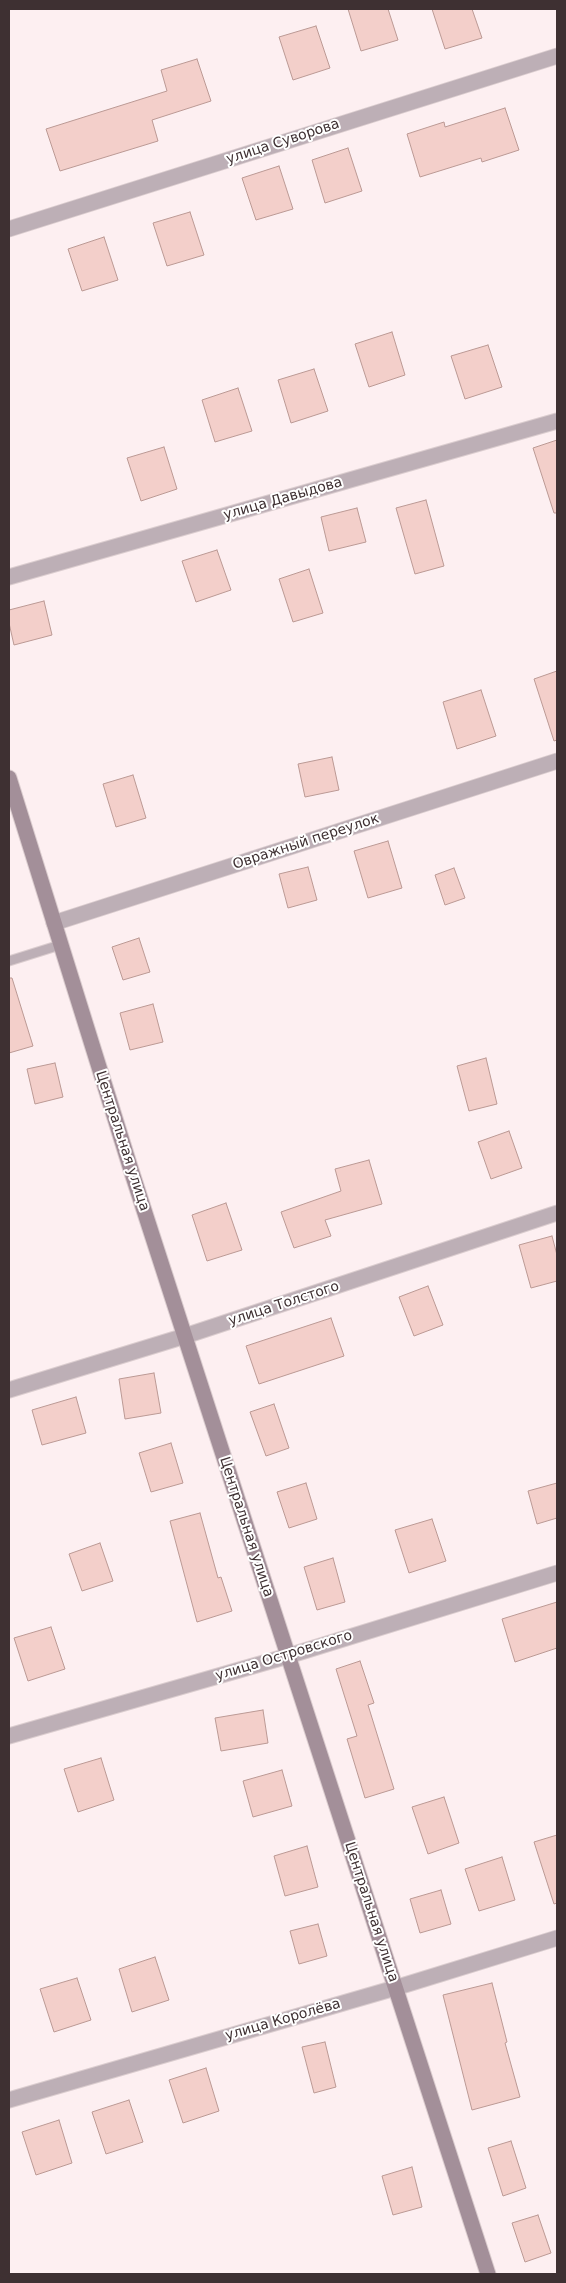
<!DOCTYPE html>
<meta charset="utf-8">
<style>
body{margin:0}
#map{position:relative;width:566px;height:2283px;overflow:hidden;background:#fdeff1;font-family:"DejaVu Sans",sans-serif}
canvas{display:block}
.frame{position:absolute;inset:0;border:10px solid #3e3032;pointer-events:none}
</style>
<div id="map">
<canvas width="566" height="2283"></canvas>
<div class="frame"></div>
</div>
<script>
const g = document.querySelector('canvas').getContext('2d');
g.lineJoin = 'round';
function paint(path, color) {
  g.fillStyle = color;
  g.fill(path, 'evenodd');
}
function shape(rows) {
  const path = new Path2D();
  for (const r of rows) {
    path.moveTo(r[0], r[1]);
    for (let i = 2; i < r.length; i += 2) path.lineTo(r[i], r[i + 1]);
  }
  return path;
}
function stroke(path, color, width, dash) {
  g.strokeStyle = color;
  g.lineWidth = width;
  g.lineCap = dash ? 'butt' : 'round';
  g.setLineDash(dash || []);
  g.stroke(path);
}
function label(font, color, halo, rows, align = 'center') {
  g.font = font + ' "DejaVu Sans",sans-serif';
  g.lineWidth = 4;
  g.setLineDash([]);
  g.textBaseline = 'middle';
  g.strokeStyle = halo;
  g.fillStyle = color;
  for (const [text, x, y, turn = 0] of rows) {
    g.save();
    g.translate(x, y);
    g.rotate((+turn || 0) * Math.PI / 180);
    g.textAlign = isNaN(turn) ? turn : align;
    if (halo) g.strokeText(text, 0, 0);
    g.fillText(text, 0, 0);
    g.restore();
  }
}
const building = shape([
 [348,9,388,9,398,40,361,51,348,9],
 [432,9,472,9,482,38,445,49,432,9],
 [316,26,330,68,293,80,279,37,316,26],
 [197,59,211,101,152,120,158,141,60,171,46,129,167,91,161,70,197,59],
 [505,108,519,150,482,162,481,158,420,177,407,134,444,122,445,127,505,108],
 [348,148,362,191,325,203,312,160,348,148],
 [279,166,293,209,256,220,242,178,279,166],
 [190,212,204,255,167,266,153,223,190,212],
 [104,237,118,280,82,291,68,249,104,237],
 [392,332,405,375,369,387,355,344,392,332],
 [488,345,502,387,465,399,451,356,488,345],
 [314,369,328,411,291,423,278,380,314,369],
 [238,388,252,431,215,442,202,400,238,388],
 [557,440,557,513,554,513,533,448,557,440],
 [164,447,177,489,141,501,127,458,164,447],
 [426,500,444,566,415,574,396,508,426,500],
 [357,508,366,542,329,551,321,517,357,508],
 [217,550,231,590,196,602,182,561,217,550],
 [309,569,323,613,293,622,279,579,309,569],
 [44,601,52,635,14,645,9,623,9,610,44,601],
 [557,671,557,740,554,741,534,679,557,671],
 [481,690,496,736,457,749,443,702,481,690],
 [332,757,339,790,305,797,298,764,332,757],
 [133,775,146,818,116,827,103,784,133,775],
 [388,841,402,888,368,898,354,851,388,841],
 [308,867,317,900,288,908,279,874,308,867],
 [454,868,465,898,445,905,435,875,454,868],
 [139,938,150,972,123,980,112,947,139,938],
 [9,978,12,978,33,1046,9,1053,9,978],
 [153,1004,163,1042,130,1050,120,1013,153,1004],
 [486,1058,497,1104,469,1111,457,1066,486,1058],
 [55,1063,63,1097,35,1104,27,1069,55,1063],
 [509,1131,522,1168,491,1179,478,1142,509,1131],
 [369,1160,382,1204,325,1220,331,1236,294,1248,281,1212,341,1191,335,1169,369,1160],
 [226,1203,242,1250,207,1261,192,1215,226,1203],
 [552,1236,557,1255,557,1281,531,1288,519,1245,552,1236],
 [428,1286,443,1325,414,1336,399,1297,428,1286],
 [331,1318,344,1356,259,1384,246,1346,331,1318],
 [154,1373,161,1413,125,1419,119,1379,154,1373],
 [76,1397,86,1433,42,1445,32,1410,76,1397],
 [274,1404,289,1448,266,1456,250,1412,274,1404],
 [171,1443,183,1483,151,1492,139,1453,171,1443],
 [306,1483,317,1519,289,1528,277,1492,306,1483],
 [557,1483,557,1518,537,1524,528,1491,557,1483],
 [200,1513,218,1578,221,1577,232,1611,197,1622,170,1521,200,1513],
 [432,1519,446,1561,409,1573,395,1530,432,1519],
 [100,1543,113,1581,82,1591,69,1554,100,1543],
 [333,1558,345,1602,317,1610,304,1567,333,1558],
 [557,1602,557,1648,515,1662,502,1619,557,1602],
 [51,1627,65,1669,28,1681,14,1638,51,1627],
 [360,1661,374,1703,368,1705,394,1789,365,1798,347,1739,357,1736,336,1669,360,1661],
 [263,1710,268,1743,221,1751,215,1718,263,1710],
 [101,1758,114,1800,78,1812,64,1769,101,1758],
 [282,1770,292,1806,253,1817,243,1781,282,1770],
 [444,1797,459,1843,428,1854,412,1807,444,1797],
 [557,1835,557,1903,554,1904,534,1842,557,1835],
 [307,1846,318,1887,285,1896,274,1856,307,1846],
 [502,1857,515,1900,479,1911,465,1869,502,1857],
 [441,1890,451,1924,420,1933,410,1899,441,1890],
 [318,1924,327,1956,299,1964,290,1931,318,1924],
 [155,1957,169,2000,132,2012,119,1969,155,1957],
 [77,1978,91,2020,54,2032,40,1989,77,1978],
 [492,1983,507,2042,505,2043,520,2097,472,2110,443,1995,492,1983],
 [325,2042,336,2087,314,2093,302,2047,325,2042],
 [206,2068,219,2111,183,2123,169,2080,206,2068],
 [129,2100,143,2142,106,2154,92,2112,129,2100],
 [59,2120,72,2163,36,2175,22,2132,59,2120],
 [511,2141,526,2188,503,2196,488,2148,511,2141],
 [412,2167,422,2207,393,2215,382,2176,412,2167],
 [538,2215,551,2253,525,2262,512,2223,538,2215]
]);
paint(building, '#f3cfca');
stroke(building, '#bb9994', 1);
const lane = shape([
 [9,961,60,945]
]);
const street = shape([
 [9,229,557,56],
 [9,577,557,421],
 [54,923,557,761],
 [9,1390,185,1336,557,1213],
 [9,1736,288,1656,557,1573],
 [9,2100,395,1988,557,1938]
]);
const secondary = shape([
 [9,778,132,1173,488,2274]
]);
stroke(lane, '#dbcdcf', 11);
stroke(street, '#dbcdcf', 17);
stroke(secondary, '#dbcdcf', 17);
stroke(lane, '#bdafb6', 9);
stroke(street, '#bdafb6', 15);
stroke(secondary, '#a38f99', 15);
label('14px', '#3e3032', '#fff', [
 ["улица Суворова",283,142,-18],
 ["улица Давыдова",283,499,-16],
 ["Овражный переулок",306,842,-18],
 ["Центральная улица",122,1141,72],
 ["улица Толстого",284,1304,-18],
 ["Центральная улица",246,1527,72],
 ["улица Островского",284,1656,-17],
 ["Центральная улица",371,1912,72],
 ["улица Королёва",283,2020,-16]
]);
</script>
